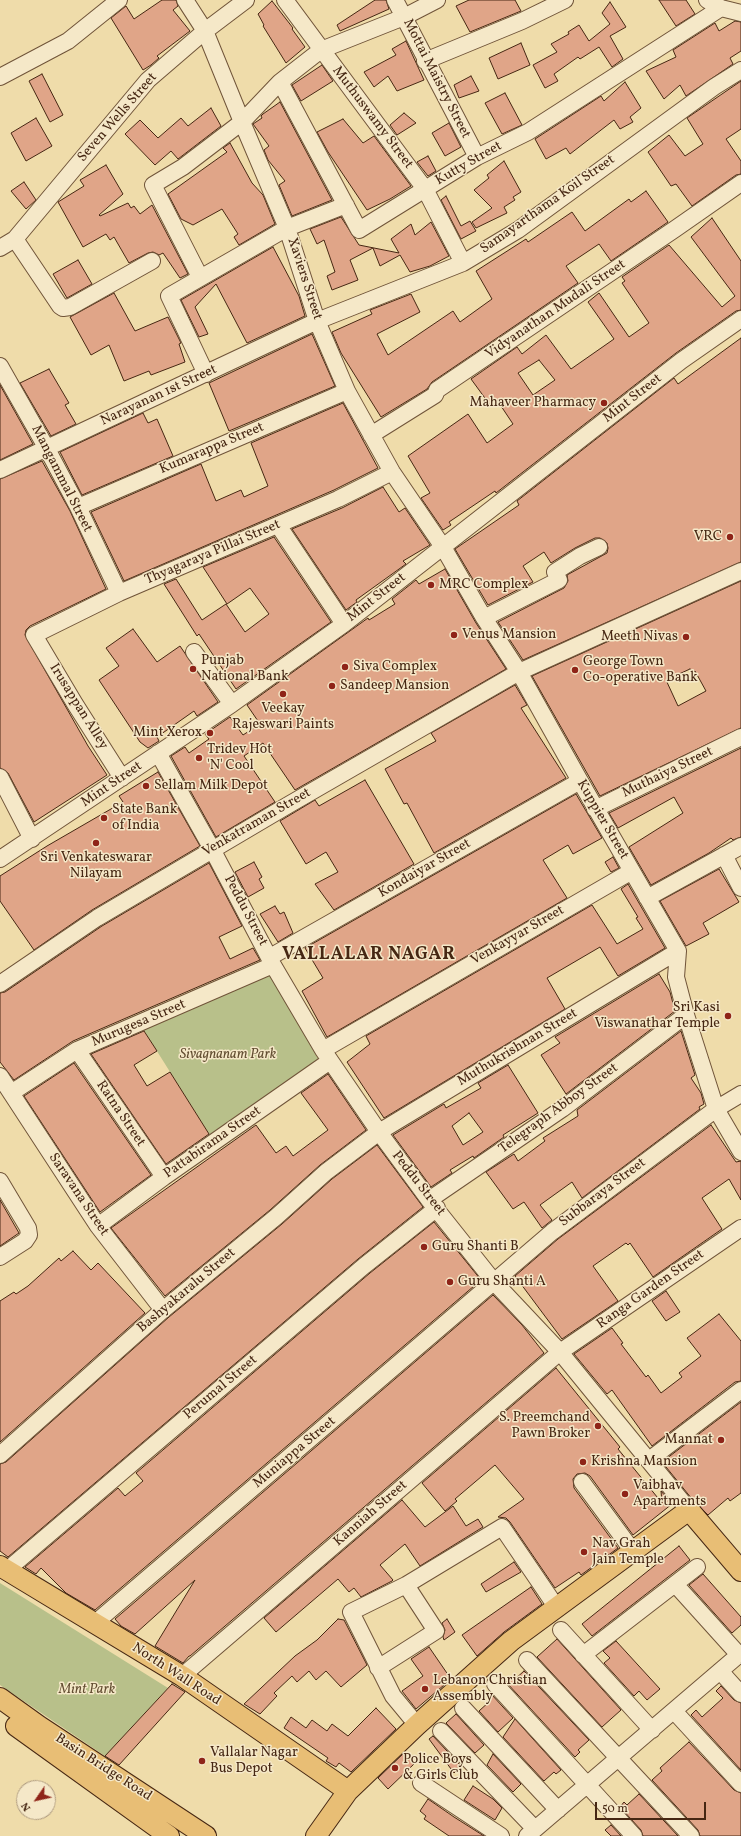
<!DOCTYPE html>
<style>
body{margin:0}
#map{position:relative;width:741px;height:1836px;overflow:hidden;background:#efdcaa;font-family:Vollkorn,serif}
canvas{display:block}
.north{position:absolute;left:16px;top:1780px;width:40px;height:40px;box-sizing:border-box;background:#f5e8c8;border:1px solid #af9b80;border-radius:50%;rotate:236deg;font-size:11px;font-weight:700;line-height:16px;text-align:center;color:#462713}
.north::after{content:'';display:block;margin:auto;width:14px;height:18px;background:#8f2418;clip-path:polygon(50% 0,100% 100%,50% 72%,0 100%)}
.scale{position:absolute;left:595px;top:1802px;width:111px;height:18px;box-sizing:border-box;border:2px solid #462713;border-top:0;padding-left:5px;font-size:12px;line-height:14px;white-space:nowrap;color:#462713;-webkit-text-stroke:3px #f5e8c8;paint-order:stroke}
</style>
<div id="map">
<canvas width="741" height="1836"></canvas>
<div class="north">N</div>
<div class="scale">50 m</div>
</div>
<script>
const g = document.querySelector('canvas').getContext('2d');
g.lineJoin = 'round';
function paint(path, color) {
  g.fillStyle = color;
  g.fill(path, 'evenodd');
}
function shape(rows) {
  const path = new Path2D();
  for (const r of rows) {
    path.moveTo(r[0], r[1]);
    for (let i = 2; i < r.length; i += 2) path.lineTo(r[i], r[i + 1]);
  }
  return path;
}
function stroke(path, color, width, dash) {
  g.strokeStyle = color;
  g.lineWidth = width;
  g.lineCap = dash ? 'butt' : 'round';
  g.setLineDash(dash || []);
  g.stroke(path);
}
function label(font, color, halo, rows, align = 'center') {
  g.font = font + ' Vollkorn,serif';
  g.lineWidth = 3;
  g.setLineDash([]);
  g.textBaseline = 'middle';
  g.strokeStyle = halo;
  g.fillStyle = color;
  for (const [text, x, y, turn = 0] of rows) {
    g.save();
    g.translate(x, y);
    g.rotate((+turn || 0) * Math.PI / 180);
    g.textAlign = isNaN(turn) ? turn : align;
    if (halo) g.strokeText(text, 0, 0);
    g.fillText(text, 0, 0);
    g.restore();
  }
}
paint(shape([
 [270,971,320,1062,211,1137,143,1029],
 [0,1583,168,1688,105,1756,0,1685]
]), '#b8c08a');
const building = shape([
 [162,0,176,0,178,6,173,10,190,31,157,56,159,58,151,65,143,70,111,18,126,6,134,19,162,0],
 [375,0,386,0,389,9,340,31,337,25,375,0],
 [469,0,515,0,521,11,470,32,456,6,469,0],
 [659,0,686,0,695,14,676,26,659,0],
 [272,1,293,28,292,29,305,47,286,63,263,26,264,25,258,14,272,1],
 [610,2,626,27,610,36,623,59,612,67,599,47,580,59,578,57,554,74,558,81,545,88,533,65,557,52,551,44,569,34,568,32,579,25,589,41,610,24,602,13,610,2],
 [735,21,741,22,741,51,730,58,733,64,686,96,680,85,664,99,646,71,676,57,673,50,715,23,719,31,735,21],
 [406,41,424,80,397,91,388,76,374,87,364,72,396,55,392,49,406,41],
 [521,43,530,65,498,79,489,58,521,43],
 [322,65,333,81,301,101,292,85,322,65],
 [42,74,63,115,50,122,29,81,42,74],
 [471,76,479,91,459,98,454,85,471,76],
 [741,81,741,129,726,139,741,161,741,174,736,175,692,206,676,184,671,186,648,152,669,135,685,156,703,144,687,118,741,81],
 [625,82,641,108,630,117,633,122,620,129,614,120,570,154,566,148,546,159,535,139,601,96,604,101,625,82],
 [505,93,522,125,502,134,485,103,505,93],
 [280,102,332,200,292,216,279,185,285,181,268,160,264,150,269,146,253,124,262,118,261,116,263,114,280,102],
 [211,108,221,126,178,159,171,151,155,165,125,134,140,120,158,138,181,118,188,126,211,108],
 [404,113,416,123,397,135,390,125,404,113],
 [36,118,52,146,26,161,11,133,36,118],
 [343,119,363,143,374,136,411,186,390,199,367,210,328,152,317,132,343,119],
 [449,123,461,147,445,156,432,133,449,123],
 [230,143,252,183,263,195,275,224,239,245,234,237,238,234,222,209,193,225,181,219,168,194,227,152,223,148,230,143],
 [428,156,436,171,428,176,417,162,428,156],
 [504,161,521,192,513,197,515,200,504,207,507,213,476,228,472,222,492,208,474,190,489,178,487,175,504,161],
 [106,165,123,194,99,215,100,216,128,203,131,208,134,206,140,214,152,205,188,274,180,278,163,253,159,255,153,252,148,253,129,263,114,237,110,240,106,234,83,247,58,202,84,186,80,180,106,165],
 [24,182,36,200,26,209,11,191,24,182],
 [646,191,668,222,611,261,599,244,566,266,578,283,432,382,427,389,381,417,341,353,332,332,372,314,370,310,411,294,420,312,377,334,388,355,453,311,460,322,492,299,476,271,526,239,528,242,572,212,585,231,629,199,631,202,646,191],
 [446,196,461,226,470,221,476,231,461,239,441,200,446,196],
 [341,217,359,245,399,253,391,239,411,224,415,235,431,222,449,256,430,266,410,272,400,255,380,266,373,248,350,260,358,280,332,290,327,276,335,272,324,240,317,244,310,229,341,217],
 [712,218,741,261,741,310,736,311,676,353,496,493,495,491,449,522,451,525,443,530,421,498,430,493,408,456,468,414,487,443,513,424,497,400,490,405,471,379,517,347,522,354,546,335,571,369,614,339,588,302,599,293,629,337,649,323,622,283,625,281,622,277,669,245,722,307,735,296,691,237,712,218],
 [539,360,555,380,533,395,518,373,539,360],
 [273,247,299,296,305,316,247,343,216,284,195,307,208,334,199,337,181,300,273,247],
 [78,260,92,284,67,298,53,274,78,260],
 [114,293,135,331,168,317,181,343,179,344,185,362,151,375,149,371,124,381,109,345,91,355,70,317,114,293],
 [312,334,335,386,229,431,209,383,312,334],
 [741,338,741,562,523,660,498,622,564,588,568,581,567,575,607,553,608,548,607,543,600,538,595,538,575,548,551,563,544,552,523,566,533,582,488,605,455,549,519,505,517,501,674,378,678,384,741,338],
 [49,369,69,403,65,405,76,424,51,436,20,383,49,369],
 [0,385,33,444,0,460,0,385],
 [343,403,378,468,334,490,124,581,91,512,201,464,216,501,241,490,244,497,268,486,251,443,343,403],
 [143,413,148,423,157,419,173,456,82,495,60,452,143,413],
 [42,461,70,511,106,589,30,626,26,630,25,635,88,746,107,775,34,822,8,773,0,768,0,479,42,461],
 [383,487,399,512,405,508,430,545,403,561,406,564,356,600,357,602,346,610,292,529,342,508,383,487],
 [274,537,331,622,236,689,199,634,197,636,164,584,176,579,202,620,226,604,245,632,269,614,250,588,227,604,203,567,274,537],
 [445,569,476,623,506,669,295,790,263,743,244,756,275,802,216,837,171,756,185,747,189,753,209,739,205,734,230,717,243,735,260,724,247,705,368,618,369,620,395,604,392,599,416,580,419,584,445,569],
 [741,581,741,728,600,796,532,676,741,581],
 [690,669,692,673,695,671,706,691,678,706,666,680,690,669],
 [133,629,157,662,180,646,218,702,197,716,194,711,157,737,159,741,148,748,140,742,99,680,119,666,106,648,133,629],
 [515,685,527,705,521,708,566,778,434,853,407,803,404,804,385,769,436,741,431,733,515,685],
 [741,748,741,837,733,840,731,838,709,853,651,885,629,847,683,813,674,797,618,828,609,813,741,748],
 [158,772,200,846,92,910,34,950,0,901,0,876,47,846,123,802,119,796,158,772],
 [365,780,414,864,334,910,315,884,338,872,326,852,306,864,280,821,315,800,319,806,365,780],
 [576,794,602,838,573,854,568,845,543,860,567,898,327,1037,302,991,323,978,305,948,576,794],
 [613,857,619,868,611,872,605,862,613,857],
 [254,862,262,877,259,879,264,888,248,897,235,872,254,862],
 [209,863,242,926,219,937,230,959,253,948,260,960,73,1041,14,1080,0,1062,0,993,5,992,102,926,209,863],
 [719,869,739,902,703,923,709,934,686,946,660,901,719,869],
 [628,884,665,948,618,976,600,947,547,978,565,1009,384,1118,347,1062,370,1044,366,1036,592,905,617,944,643,929,636,918,638,917,621,889,628,884],
 [275,906,280,914,284,912,293,933,278,942,260,914,275,906],
 [659,974,670,992,675,1011,566,1094,541,1055,560,1043,555,1037,659,974],
 [144,1031,157,1051,134,1065,147,1086,170,1072,209,1134,166,1164,91,1054,144,1031],
 [681,1031,695,1075,691,1078,701,1093,704,1104,699,1107,700,1109,582,1198,572,1182,540,1205,552,1220,542,1228,524,1202,513,1209,486,1172,514,1154,518,1161,545,1141,543,1138,578,1116,577,1110,681,1031],
 [74,1063,151,1175,100,1212,24,1096,74,1063],
 [508,1065,538,1113,503,1135,504,1137,474,1158,473,1156,450,1170,452,1173,431,1187,393,1135,444,1104,446,1108,481,1088,478,1083,508,1065],
 [469,1113,483,1132,463,1145,452,1126,469,1113],
 [328,1074,366,1130,320,1165,270,1210,165,1296,111,1228,256,1125,276,1153,286,1146,293,1156,328,1130,301,1093,328,1074],
 [711,1125,736,1162,741,1161,741,1200,729,1179,702,1198,722,1229,653,1277,630,1243,628,1245,626,1243,593,1266,618,1301,562,1339,515,1276,558,1239,711,1125],
 [377,1145,423,1207,358,1259,8,1557,0,1551,0,1464,6,1462,169,1317,282,1224,332,1179,377,1145],
 [0,1200,19,1233,0,1246,0,1200],
 [434,1222,481,1280,95,1610,66,1593,41,1568,36,1574,25,1567,118,1488,125,1496,143,1481,136,1473,370,1273,434,1222],
 [73,1251,91,1270,98,1263,145,1313,0,1442,0,1301,14,1292,16,1294,28,1286,59,1258,61,1261,73,1251],
 [666,1291,680,1312,666,1321,652,1301,666,1291],
 [493,1295,522,1325,544,1353,190,1656,189,1656,183,1663,155,1646,195,1580,135,1634,121,1626,115,1619,493,1295],
 [719,1314,741,1341,741,1381,735,1382,652,1446,612,1390,607,1394,574,1354,612,1328,623,1343,621,1344,646,1377,648,1375,661,1393,682,1377,679,1373,701,1356,687,1338,719,1314],
 [556,1368,620,1447,618,1449,662,1503,661,1491,672,1504,633,1535,590,1476,585,1473,577,1474,573,1479,574,1488,618,1548,581,1575,579,1572,555,1588,510,1522,506,1518,498,1517,524,1499,495,1465,455,1499,457,1501,445,1511,422,1483,556,1368],
 [741,1402,741,1493,730,1501,728,1498,708,1515,692,1499,662,1462,741,1402],
 [402,1500,425,1527,453,1506,466,1526,478,1519,483,1527,420,1566,405,1544,380,1565,393,1580,392,1581,361,1597,354,1588,349,1592,338,1579,276,1632,264,1618,402,1500],
 [679,1546,690,1560,592,1636,582,1624,679,1546],
 [514,1562,521,1572,486,1592,481,1584,514,1562],
 [703,1574,741,1617,741,1625,732,1633,689,1585,703,1574],
 [531,1587,542,1604,504,1632,477,1656,462,1635,531,1587],
 [338,1619,344,1620,367,1665,341,1687,326,1671,316,1680,309,1671,297,1682,292,1676,274,1693,277,1696,260,1714,244,1704,295,1656,317,1640,338,1619],
 [447,1619,455,1632,444,1640,443,1637,445,1630,442,1623,447,1619],
 [557,1639,621,1710,602,1727,537,1657,557,1639],
 [616,1641,660,1689,647,1700,639,1691,634,1696,604,1663,610,1658,603,1651,616,1641],
 [429,1647,451,1679,416,1709,402,1691,423,1676,411,1659,429,1647],
 [524,1671,589,1740,578,1750,580,1752,575,1757,506,1682,511,1677,514,1680,524,1671],
 [172,1684,185,1692,119,1765,105,1756,172,1684],
 [721,1686,734,1700,741,1703,741,1770,691,1715,696,1710,702,1717,723,1698,716,1691,721,1686],
 [492,1695,513,1718,498,1732,479,1711,490,1701,488,1698,492,1695],
 [376,1708,396,1729,351,1772,339,1763,336,1767,326,1761,328,1758,284,1728,291,1717,306,1728,312,1720,327,1731,332,1724,348,1736,376,1708],
 [456,1714,484,1745,475,1753,446,1723,456,1714],
 [515,1719,561,1770,556,1774,554,1772,544,1781,503,1737,515,1719],
 [433,1736,461,1766,454,1773,429,1739,433,1736],
 [689,1742,734,1790,741,1793,741,1836,700,1836,698,1830,652,1780,662,1771,660,1768,689,1742],
 [405,1752,415,1763,388,1789,378,1778,405,1752],
 [493,1754,521,1784,513,1792,487,1765,493,1754],
 [473,1786,493,1799,502,1808,495,1820,464,1800,473,1786],
 [639,1794,678,1836,643,1836,641,1830,620,1807,624,1802,627,1805,639,1794],
 [428,1799,454,1817,484,1836,449,1836,424,1819,426,1816,420,1811,428,1799],
 [611,1825,621,1836,611,1836,605,1830,611,1825]
]);
paint(building, '#e0a588');
stroke(building, '#462713', 1);
const minor = shape([
 [185,0,205,31,242,122,287,228,317,321,347,391,392,472,443,547,484,618,519,672,580,781,678,951,676,977,686,1015,716,1109,741,1152],
 [285,0,425,189,463,263],
 [395,0,477,157],
 [707,0,721,8,741,13],
 [425,61,522,21,565,0],
 [0,77,68,41,119,0],
 [280,82,359,230,477,157,528,132,721,8],
 [15,239,60,306,63,308,70,307,152,261],
 [0,248,15,239,148,80,205,31,246,0],
 [200,277,153,185,183,167,242,122,280,82,321,50,404,17,437,0],
 [0,366,46,447,78,507,119,593],
 [206,374,169,296,287,228,346,205],
 [371,435,435,395,437,390,675,229,741,183],
 [0,470,317,321,463,263,518,230,714,87,741,70],
 [78,507,347,391],
 [278,525,344,624],
 [484,618,559,580,555,572,580,556,599,547],
 [194,652,232,704],
 [158,753,212,849,273,965,323,1050,379,1132,429,1200,495,1283,560,1352,689,1510],
 [0,777,32,839],
 [122,778,75,704,34,635,119,593,338,499,392,472],
 [595,809,741,737],
 [724,855,741,888],
 [0,859,232,704,344,624,681,361,741,319],
 [647,898,741,846],
 [270,957,580,781],
 [0,984,97,918,290,804,519,672,741,571],
 [77,1050,164,1177],
 [323,1050,632,871],
 [0,1076,98,1226,163,1310],
 [11,1093,77,1050,273,965],
 [0,1181,28,1228,29,1235,25,1241,0,1257],
 [429,1200,562,1109,686,1015],
 [98,1226,164,1177,330,1061],
 [0,1455,163,1310,276,1217,326,1172,379,1132,678,951],
 [649,1460,741,1390],
 [582,1482,632,1550],
 [7,1570,364,1266,437,1208],
 [675,1584,739,1655],
 [95,1623,552,1232,716,1109,741,1094],
 [561,1630,652,1730],
 [583,1655,697,1567],
 [527,1660,691,1836],
 [378,1668,436,1631,406,1585],
 [720,1671,741,1694],
 [182,1676,560,1352,741,1228],
 [495,1684,634,1836],
 [463,1708,558,1810],
 [674,1711,741,1784],
 [417,1725,393,1696,351,1612,406,1585,502,1527,557,1608],
 [441,1731,535,1829],
 [421,1783,501,1836],
 [527,1836,741,1653]
]);
const major = shape([
 [0,1566,182,1676,348,1791],
 [0,1698,39,1726,206,1836],
 [16,1726,169,1836],
 [316,1836,348,1791,417,1725,484,1665,511,1641,689,1510,741,1571]
]);
stroke(minor, '#705439', 18);
stroke(major, '#462713', 22);
stroke(minor, '#f5e8c8', 16);
stroke(major, '#e8be75', 20);
for (const [x, y, r, color] of [
 [604,403,4,"#8f2418"],
 [730,537,4,"#8f2418"],
 [431,585,4,"#8f2418"],
 [454,635,4,"#8f2418"],
 [686,637,4,"#8f2418"],
 [345,667,4,"#8f2418"],
 [193,669,4,"#8f2418"],
 [575,670,4,"#8f2418"],
 [332,686,4,"#8f2418"],
 [283,694,4,"#8f2418"],
 [210,733,4,"#8f2418"],
 [199,758,4,"#8f2418"],
 [146,786,4,"#8f2418"],
 [104,818,4,"#8f2418"],
 [96,843,4,"#8f2418"],
 [728,1016,4,"#8f2418"],
 [424,1247,4,"#8f2418"],
 [450,1282,4,"#8f2418"],
 [598,1426,4,"#8f2418"],
 [721,1440,4,"#8f2418"],
 [583,1462,4,"#8f2418"],
 [625,1494,4,"#8f2418"],
 [584,1552,4,"#8f2418"],
 [425,1689,4,"#8f2418"],
 [202,1761,4,"#8f2418"],
 [395,1768,4,"#8f2418"]
]) {
  const dot = new Path2D();
  dot.arc(x, y, r, 0, 2 * Math.PI);
  g.fillStyle = color;
  g.fill(dot);
  stroke(dot, '#f5e8c8', 1.5);
}
label('14px', '#462713', '#f5e8c8', [
 ["Mottai Maistry Street",436,79,63],
 ["Seven Wells Street",118,118,-49],
 ["Muthuswamy Street",372,118,53],
 ["Kutty Street",469,164,-30],
 ["Samayarthama Koil Street",548,205,-35],
 ["Xaviers Street",304,279,72],
 ["Vidyanathan Mudali Street",556,310,-34],
 ["Narayanan 1st Street",159,396,-25],
 ["Mint Street",633,399,-38],
 ["Kumarappa Street",212,449,-23],
 ["Mangammal Street",61,479,63],
 ["Thyagaraya Pillai Street",213,553,-23],
 ["Mint Street",377,598,-38],
 ["Irusappan Alley",78,707,58],
 ["Muthaiya Street",668,773,-26],
 ["Mint Street",112,785,-34],
 ["Kuppier Street",602,820,60],
 ["Venkatraman Street",257,823,-30],
 ["Kondaiyar Street",425,869,-30],
 ["Peddu Street",245,911,62],
 ["Venkayyar Street",518,936,-30],
 ["Murugesa Street",139,1024,-23],
 ["Muthukrishnan Street",518,1048,-31],
 ["Telegraph Abboy Street",559,1109,-36],
 ["Ratna Street",120,1114,56],
 ["Pattabirama Street",213,1143,-35],
 ["Peddu Street",418,1184,52],
 ["Subbaraya Street",603,1193,-37],
 ["Saravana Street",78,1195,56],
 ["Ranga Garden Street",651,1290,-35],
 ["Bashyakaralu Street",187,1291,-40],
 ["Perumal Street",221,1388,-40],
 ["Muniappa Street",295,1453,-40],
 ["Kanniah Street",371,1514,-41],
 ["North Wall Road",176,1675,33],
 ["Basin Bridge Road",103,1768,33]
]);
label('14px', '#462713', '#f5e8c8', [
 ["Mahaveer Pharmacy",596,403,"right"],
 ["VRC",722,537,"right"],
 ["MRC Complex",439,585],
 ["Venus Mansion",462,635],
 ["Meeth Nivas",678,637,"right"],
 ["Punjab",201,661],
 ["National Bank",201,677],
 ["George Town",583,662],
 ["Co-operative Bank",583,678],
 ["Siva Complex",353,667],
 ["Sandeep Mansion",340,686],
 ["Veekay",283,709,"center"],
 ["Rajeswari Paints",283,725,"center"],
 ["Mint Xerox",202,733,"right"],
 ["Tridev Hot",207,750],
 ["'N' Cool",207,766],
 ["Sellam Milk Depot",154,786],
 ["State Bank",112,810],
 ["of India",112,826],
 ["Sri Venkateswarar",96,858,"center"],
 ["Nilayam",96,874,"center"],
 ["Sri Kasi",720,1008,"right"],
 ["Viswanathar Temple",720,1024,"right"],
 ["Guru Shanti B",432,1247],
 ["Guru Shanti A",458,1282],
 ["S. Preemchand",590,1418,"right"],
 ["Pawn Broker",590,1434,"right"],
 ["Mannat",713,1440,"right"],
 ["Krishna Mansion",591,1462],
 ["Vaibhav",633,1486],
 ["Apartments",633,1502],
 ["Nav Grah",592,1544],
 ["Jain Temple",592,1560],
 ["Lebanon Christian",433,1681],
 ["Assembly",433,1697],
 ["Vallalar Nagar",210,1753],
 ["Bus Depot",210,1769],
 ["Police Boys",403,1760],
 ["& Girls Club",403,1776]
], 'left');
label('italic 14px', '#624d31', '#f5e8c8', [
 ["Sivagnanam Park",228,1055],
 ["Mint Park",87,1690]
]);
g.letterSpacing = '1px';
label('bold 18px', '#462713', '#f5e8c8', [
 ["VALLALAR NAGAR",369,956]
]);
g.letterSpacing = '0px';
</script>
